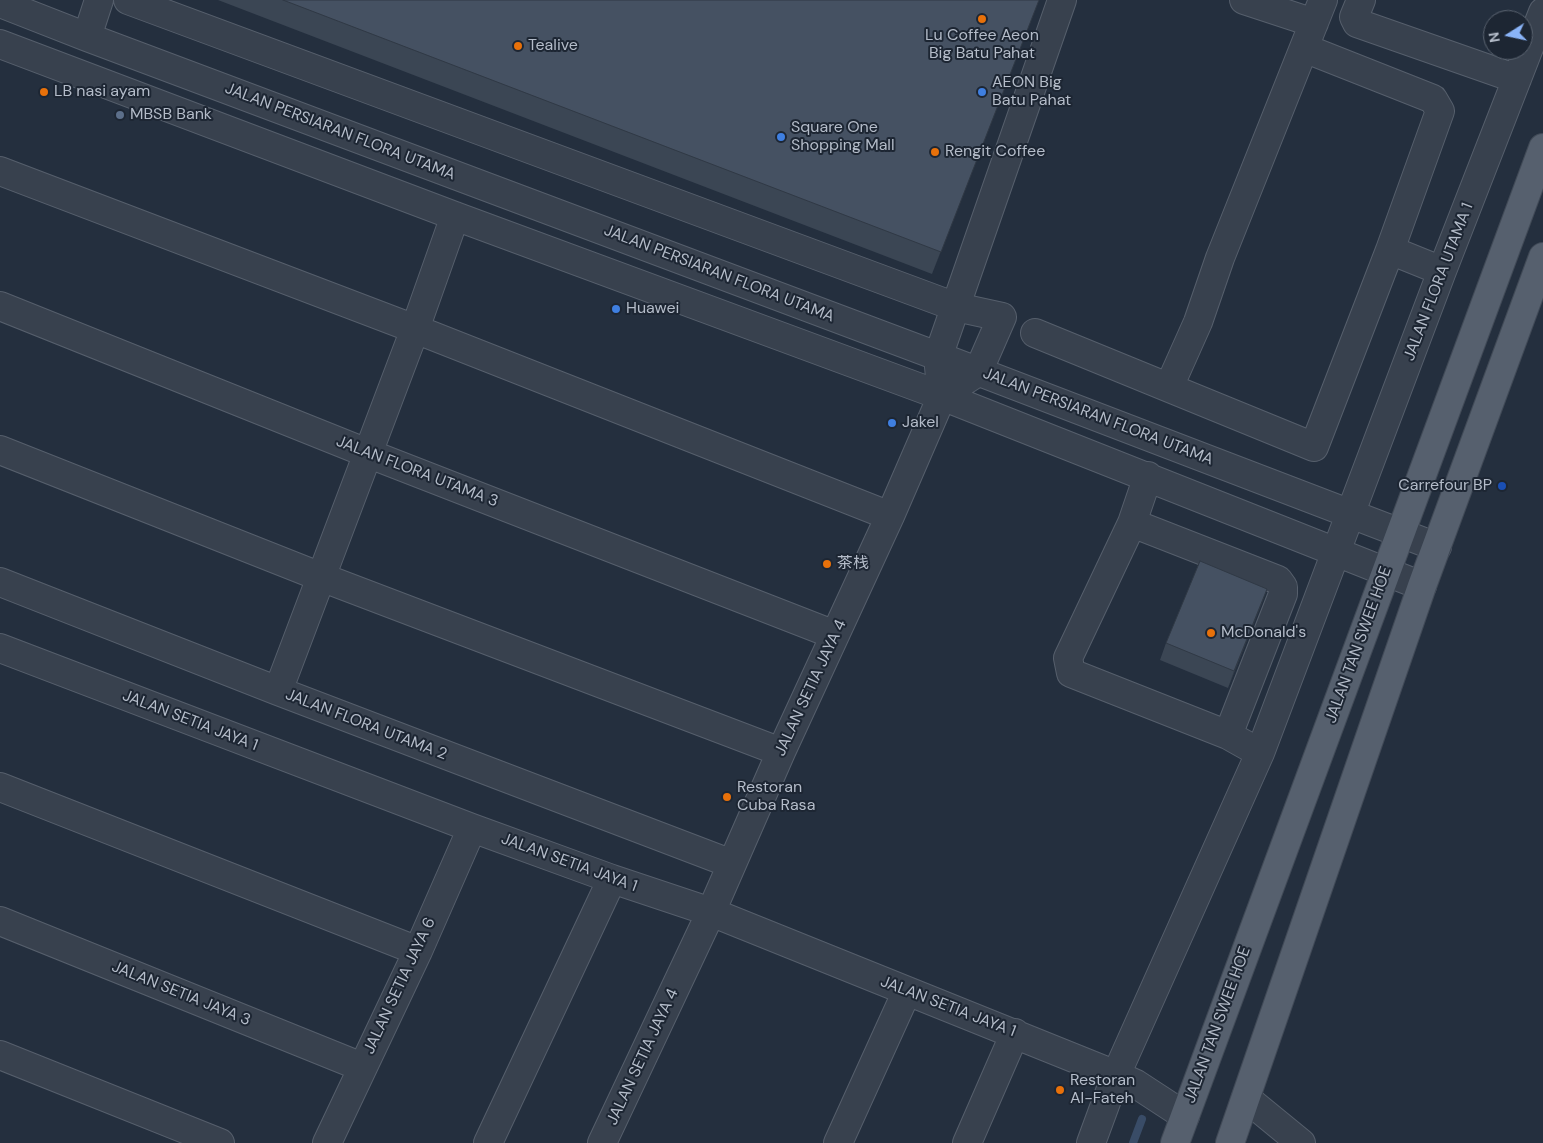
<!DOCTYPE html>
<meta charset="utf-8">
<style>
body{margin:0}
#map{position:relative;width:1543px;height:1143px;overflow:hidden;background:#242f3e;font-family:"DM Sans",sans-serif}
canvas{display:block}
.north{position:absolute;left:1483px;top:10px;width:50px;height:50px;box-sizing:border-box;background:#1d2633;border:1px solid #59626f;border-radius:50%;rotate:260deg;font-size:14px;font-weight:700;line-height:20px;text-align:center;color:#b4bcc9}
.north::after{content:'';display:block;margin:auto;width:18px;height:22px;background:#8ab4f8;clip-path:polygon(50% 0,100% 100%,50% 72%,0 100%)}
</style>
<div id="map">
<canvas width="1543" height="1143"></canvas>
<div class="north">N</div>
</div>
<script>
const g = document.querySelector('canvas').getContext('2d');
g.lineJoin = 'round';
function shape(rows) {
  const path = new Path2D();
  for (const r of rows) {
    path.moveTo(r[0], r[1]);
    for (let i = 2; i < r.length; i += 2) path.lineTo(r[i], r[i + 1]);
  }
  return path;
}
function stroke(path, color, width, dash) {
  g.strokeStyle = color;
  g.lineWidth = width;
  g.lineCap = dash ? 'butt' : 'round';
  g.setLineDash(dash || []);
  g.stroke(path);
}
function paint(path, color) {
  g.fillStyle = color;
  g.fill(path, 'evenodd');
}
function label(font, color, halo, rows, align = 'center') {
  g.font = font + ' "DM Sans","Noto Sans SC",sans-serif';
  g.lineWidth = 4;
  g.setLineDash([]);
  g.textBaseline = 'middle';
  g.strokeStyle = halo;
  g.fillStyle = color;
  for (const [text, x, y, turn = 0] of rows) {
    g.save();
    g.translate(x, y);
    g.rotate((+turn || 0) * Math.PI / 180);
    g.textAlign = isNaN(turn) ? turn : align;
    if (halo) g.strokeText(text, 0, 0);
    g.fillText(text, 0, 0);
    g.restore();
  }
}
stroke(shape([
 [1133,1143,1142,1119]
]), '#394c67', 8);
const minor = shape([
 [128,0,956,307,1002,317,978,372,964,381],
 [1244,0,1314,23],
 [1361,0,1354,17,1357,23,1517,79],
 [0,3,87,37,956,363,1437,547],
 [87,37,99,0],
 [0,44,455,216,942,396,1422,586],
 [1304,48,1433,99,1440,111,1390,250],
 [0,171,415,329,890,516],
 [0,306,367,453,835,635],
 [1035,333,1314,447,1390,250,1442,271],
 [1169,387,1198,322,1220,258,1323,0],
 [0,450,321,577,781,752],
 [1148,476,1132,523,1068,658,1071,673,1228,735,1260,753],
 [1132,523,1278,580,1283,587,1283,594,1228,735],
 [0,582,278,691,732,864],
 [0,648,472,828,612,879,711,912,1116,1075,1136,1084,1185,1116],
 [278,691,415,329,455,216],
 [0,787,418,951],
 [0,921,362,1067],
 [0,1055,220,1143],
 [1246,1098,1301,1143],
 [327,1143,418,951,472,828],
 [488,1143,612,879],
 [602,1143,711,912,781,752,890,516,942,396,938,357,1062,0],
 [838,1143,907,991],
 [967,1143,1015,1033],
 [1091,1143,1116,1075,1260,753,1442,271,1543,12]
]);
const major = shape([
 [1175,1143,1543,148],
 [1230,1143,1422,586,1543,257]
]);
stroke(minor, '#565f6c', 30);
stroke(major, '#414a57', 30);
stroke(minor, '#38414e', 28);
stroke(major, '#56606e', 28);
paint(shape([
 [218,0,1039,0,932,274],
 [1267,589,1228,688,1160,660,1166,643]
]), '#3b4654');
paint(shape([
 [1039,0,932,274,941,252],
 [1267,589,1261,606,1228,688,1234,671]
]), '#303945');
const building = shape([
 [283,0,1039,0,941,252,283,0],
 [1200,561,1267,589,1234,671,1166,643,1200,561]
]);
paint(building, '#455162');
stroke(building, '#303945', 1);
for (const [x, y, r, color] of [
 [982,19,5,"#e8710a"],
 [518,46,5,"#e8710a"],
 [44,92,5,"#e8710a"],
 [982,92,5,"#3f7fe0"],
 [120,115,5,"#5c6f8a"],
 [781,137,5,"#3f7fe0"],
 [935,152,5,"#e8710a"],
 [616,309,5,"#3f7fe0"],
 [892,423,5,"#3f7fe0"],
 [1502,486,5,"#1a4fb4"],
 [827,564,5,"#e8710a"],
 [1211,633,5,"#e8710a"],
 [727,797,5,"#e8710a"],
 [1060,1090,5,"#e8710a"]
]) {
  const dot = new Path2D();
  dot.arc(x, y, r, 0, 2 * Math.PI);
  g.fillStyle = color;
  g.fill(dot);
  stroke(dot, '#1d2633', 2);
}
label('16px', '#b4bcc9', '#1d2633', [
 ["Lu Coffee Aeon",982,36,"center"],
 ["Big Batu Pahat",982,54,"center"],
 ["Tealive",528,46],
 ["AEON Big",992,83],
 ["Batu Pahat",992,101],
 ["LB nasi ayam",54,92],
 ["MBSB Bank",130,115],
 ["Square One",791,128],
 ["Shopping Mall",791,146],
 ["Rengit Coffee",945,152],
 ["Huawei",626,309],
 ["Jakel",902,423],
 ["Carrefour BP",1492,486,"right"],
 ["茶栈",837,564],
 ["McDonald's",1221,633],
 ["Restoran",737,788],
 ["Cuba Rasa",737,806],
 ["Restoran",1070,1081],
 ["Al-Fateh",1070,1099]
], 'left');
label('16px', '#b4bcc9', '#1d2633', [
 ["JALAN PERSIARAN FLORA UTAMA",340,132,21],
 ["JALAN PERSIARAN FLORA UTAMA",719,274,21],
 ["JALAN FLORA UTAMA 1",1439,282,-69],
 ["JALAN PERSIARAN FLORA UTAMA",1098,417,21],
 ["JALAN FLORA UTAMA 3",417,472,21],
 ["JALAN TAN SWEE HOE",1359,645,-70],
 ["JALAN SETIA JAYA 4",811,688,-65],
 ["JALAN SETIA JAYA 1",190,721,21],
 ["JALAN FLORA UTAMA 2",366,725,21],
 ["JALAN SETIA JAYA 1",569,863,20],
 ["JALAN SETIA JAYA 6",400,986,-65],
 ["JALAN SETIA JAYA 3",181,994,22],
 ["JALAN SETIA JAYA 1",948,1007,21],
 ["JALAN TAN SWEE HOE",1218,1025,-70],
 ["JALAN SETIA JAYA 4",643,1057,-65]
]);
</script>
